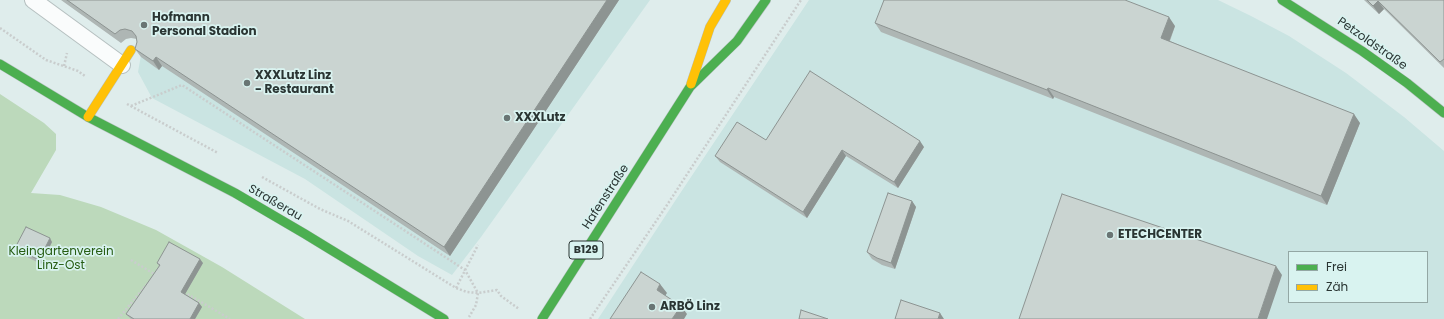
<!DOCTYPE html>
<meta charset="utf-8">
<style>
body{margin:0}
#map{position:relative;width:1444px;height:319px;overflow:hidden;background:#dfedec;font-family:Poppins,sans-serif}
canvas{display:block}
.legend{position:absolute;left:1288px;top:251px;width:140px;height:52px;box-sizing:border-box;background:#d9f3f0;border:1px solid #93a7a4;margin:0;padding:5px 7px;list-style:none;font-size:12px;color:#2a3533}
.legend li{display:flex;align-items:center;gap:8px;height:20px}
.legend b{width:20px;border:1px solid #93a7a4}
</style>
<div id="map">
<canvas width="1444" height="319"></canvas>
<ul class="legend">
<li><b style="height:5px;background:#4caf50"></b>Frei</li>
<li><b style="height:5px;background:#ffc107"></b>Zäh</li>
</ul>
</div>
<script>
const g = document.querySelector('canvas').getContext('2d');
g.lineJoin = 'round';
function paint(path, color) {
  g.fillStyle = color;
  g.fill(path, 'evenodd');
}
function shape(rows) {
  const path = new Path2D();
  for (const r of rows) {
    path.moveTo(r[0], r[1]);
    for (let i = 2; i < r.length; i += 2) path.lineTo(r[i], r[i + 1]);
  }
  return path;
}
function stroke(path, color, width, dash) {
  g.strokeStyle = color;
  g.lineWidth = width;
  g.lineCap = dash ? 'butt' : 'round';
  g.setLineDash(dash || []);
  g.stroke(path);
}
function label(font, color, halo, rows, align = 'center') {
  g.font = font + ' Poppins,sans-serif';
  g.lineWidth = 3.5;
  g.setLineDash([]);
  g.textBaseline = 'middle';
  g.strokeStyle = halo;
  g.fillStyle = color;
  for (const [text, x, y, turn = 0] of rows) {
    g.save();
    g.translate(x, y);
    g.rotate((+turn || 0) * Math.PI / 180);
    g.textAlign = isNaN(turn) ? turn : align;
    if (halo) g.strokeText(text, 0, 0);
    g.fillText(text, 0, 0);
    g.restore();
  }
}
paint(shape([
 [164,0,650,0,481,237,452,275,418,256,305,179,152,98,138,72,146,27],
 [809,0,1218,0,1251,16,1289,36,1346,73,1404,117,1444,151,1444,319,598,319,677,198],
 [1289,252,1427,252,1427,302,1289,302]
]), '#cae4e2');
paint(shape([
 [0,94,44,123,56,134,56,150,31,193,60,195,101,207,156,230,222,267,305,319,0,319]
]), '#bcd9bb');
const lane = shape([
 [33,0,122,65]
]);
const fast = shape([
 [1282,0,1362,51,1407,83,1444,113],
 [0,64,88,117,235,193,305,234,444,319],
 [542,319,690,87,737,41,766,0]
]);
const slow = shape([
 [691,84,710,27,726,0],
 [88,117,131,50]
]);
stroke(lane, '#b6c0c0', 18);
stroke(fast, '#b6c0c0', 10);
stroke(slow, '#b6c0c0', 10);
stroke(shape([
 [0,28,46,60,78,71,85,76],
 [64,66,67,53],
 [127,104,218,153],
 [131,106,182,85,465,270,478,293,476,305,469,317],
 [262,177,320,209,348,221,456,288,467,292,478,293,497,290,501,296,519,309],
 [131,260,156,275],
 [456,288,478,245],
 [184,292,230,319],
 [118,319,147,284],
 [590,319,667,205,801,0]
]), '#c9cdcd', 2.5, [2, 2]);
stroke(lane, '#fafcfc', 16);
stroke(fast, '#4caf50', 9);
stroke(slow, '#ffc107', 9);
paint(shape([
 [61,0,619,0,450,256,162,66,159,70,141,57,135,49,137,42,137,39,131,38,126,39,121,43],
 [1364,0,1444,0,1444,68,1384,9,1379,14],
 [875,23,1175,26,1170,41,1360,123,1327,205,1054,97,1053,99,881,32],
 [766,140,924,147,898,188,846,156,807,218,720,162,715,156],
 [912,201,916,207,895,269,882,265,872,259,867,252],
 [52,242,41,264,17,252,15,248],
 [157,263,203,263,185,294,199,303,202,307,195,319,131,319,126,314,159,266]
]), '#aeb6b4');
paint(shape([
 [607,0,619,0,450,256,444,247],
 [1378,1,1384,9,1379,14,1373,6],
 [1169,17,1175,26,1167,47,1161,38],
 [156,57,162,66,159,70,153,61],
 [1048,88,1054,97,1053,99,1047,90],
 [1354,114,1360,123,1327,205,1321,196],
 [920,141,924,147,898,188,894,182],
 [842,150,846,156,807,218,803,212],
 [912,201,916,207,895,269,891,263],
 [50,238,52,242,41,264,39,260],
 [200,259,203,263,184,296,181,292],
 [1276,266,1282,275,1267,319,1258,319],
 [660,284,667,293,663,299,657,290],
 [199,303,202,307,195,319,190,319],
 [681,306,687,314,684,319,672,319],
 [940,313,944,319,938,319]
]), '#8d9492');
const building = shape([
 [67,0,607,0,444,247,156,57,153,61,135,49,137,42,136,36,132,31,125,29,120,30,115,34,67,0],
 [884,0,1125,0,1169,17,1161,38,1354,114,1321,196,1048,88,1047,90,875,23,884,0],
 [1367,0,1444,0,1444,59,1440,62,1378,1,1373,6,1367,0],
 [810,71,920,141,894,182,842,150,803,212,715,156,737,122,766,140,810,71],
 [888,193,912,201,891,263,877,258,867,252,888,193],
 [1062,194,1276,266,1258,319,1019,319,1062,194],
 [26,227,50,238,39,260,15,248,26,227],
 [169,242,200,259,181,292,199,303,190,319,134,319,126,314,160,265,157,263,169,242],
 [641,272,660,284,657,290,681,306,672,319,610,319,641,272],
 [901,300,940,313,938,319,895,319,901,300],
 [801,310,828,319,799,319,801,310]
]);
paint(building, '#cad4d1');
stroke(building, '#8d9492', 1);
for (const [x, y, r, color] of [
 [144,25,4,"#697574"],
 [247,83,4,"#697574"],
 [507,118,4,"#697574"],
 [1110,235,4,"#697574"],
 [652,307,4,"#697574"]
]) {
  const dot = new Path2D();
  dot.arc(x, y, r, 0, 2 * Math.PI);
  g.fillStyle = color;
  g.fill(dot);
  stroke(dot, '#d9f3f0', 1.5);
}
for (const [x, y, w] of [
 [586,250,34]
]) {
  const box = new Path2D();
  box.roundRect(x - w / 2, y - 9, w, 18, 3);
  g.fillStyle = '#d9f3f0';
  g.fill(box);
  stroke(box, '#2a3533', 1);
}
label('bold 11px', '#2a3533', null, [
 ["B129",586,250]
]);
label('bold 12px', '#2a3533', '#d9f3f0', [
 ["Hofmann",152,18],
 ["Personal Stadion",152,32],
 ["XXXLutz Linz",255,76],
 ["- Restaurant",255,90],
 ["XXXLutz",515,118],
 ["ETECHCENTER",1118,235],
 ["ARBÖ Linz",660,307]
], 'left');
label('12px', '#2a3533', '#d9f3f0', [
 ["Petzoldstraße",1372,44,35],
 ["Hafenstraße",606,197,-57],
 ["Straßerau",275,203,30]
]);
label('12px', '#275d13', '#d9f3f0', [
 ["Kleingartenverein",61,252],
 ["Linz-Ost",61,266]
]);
</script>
